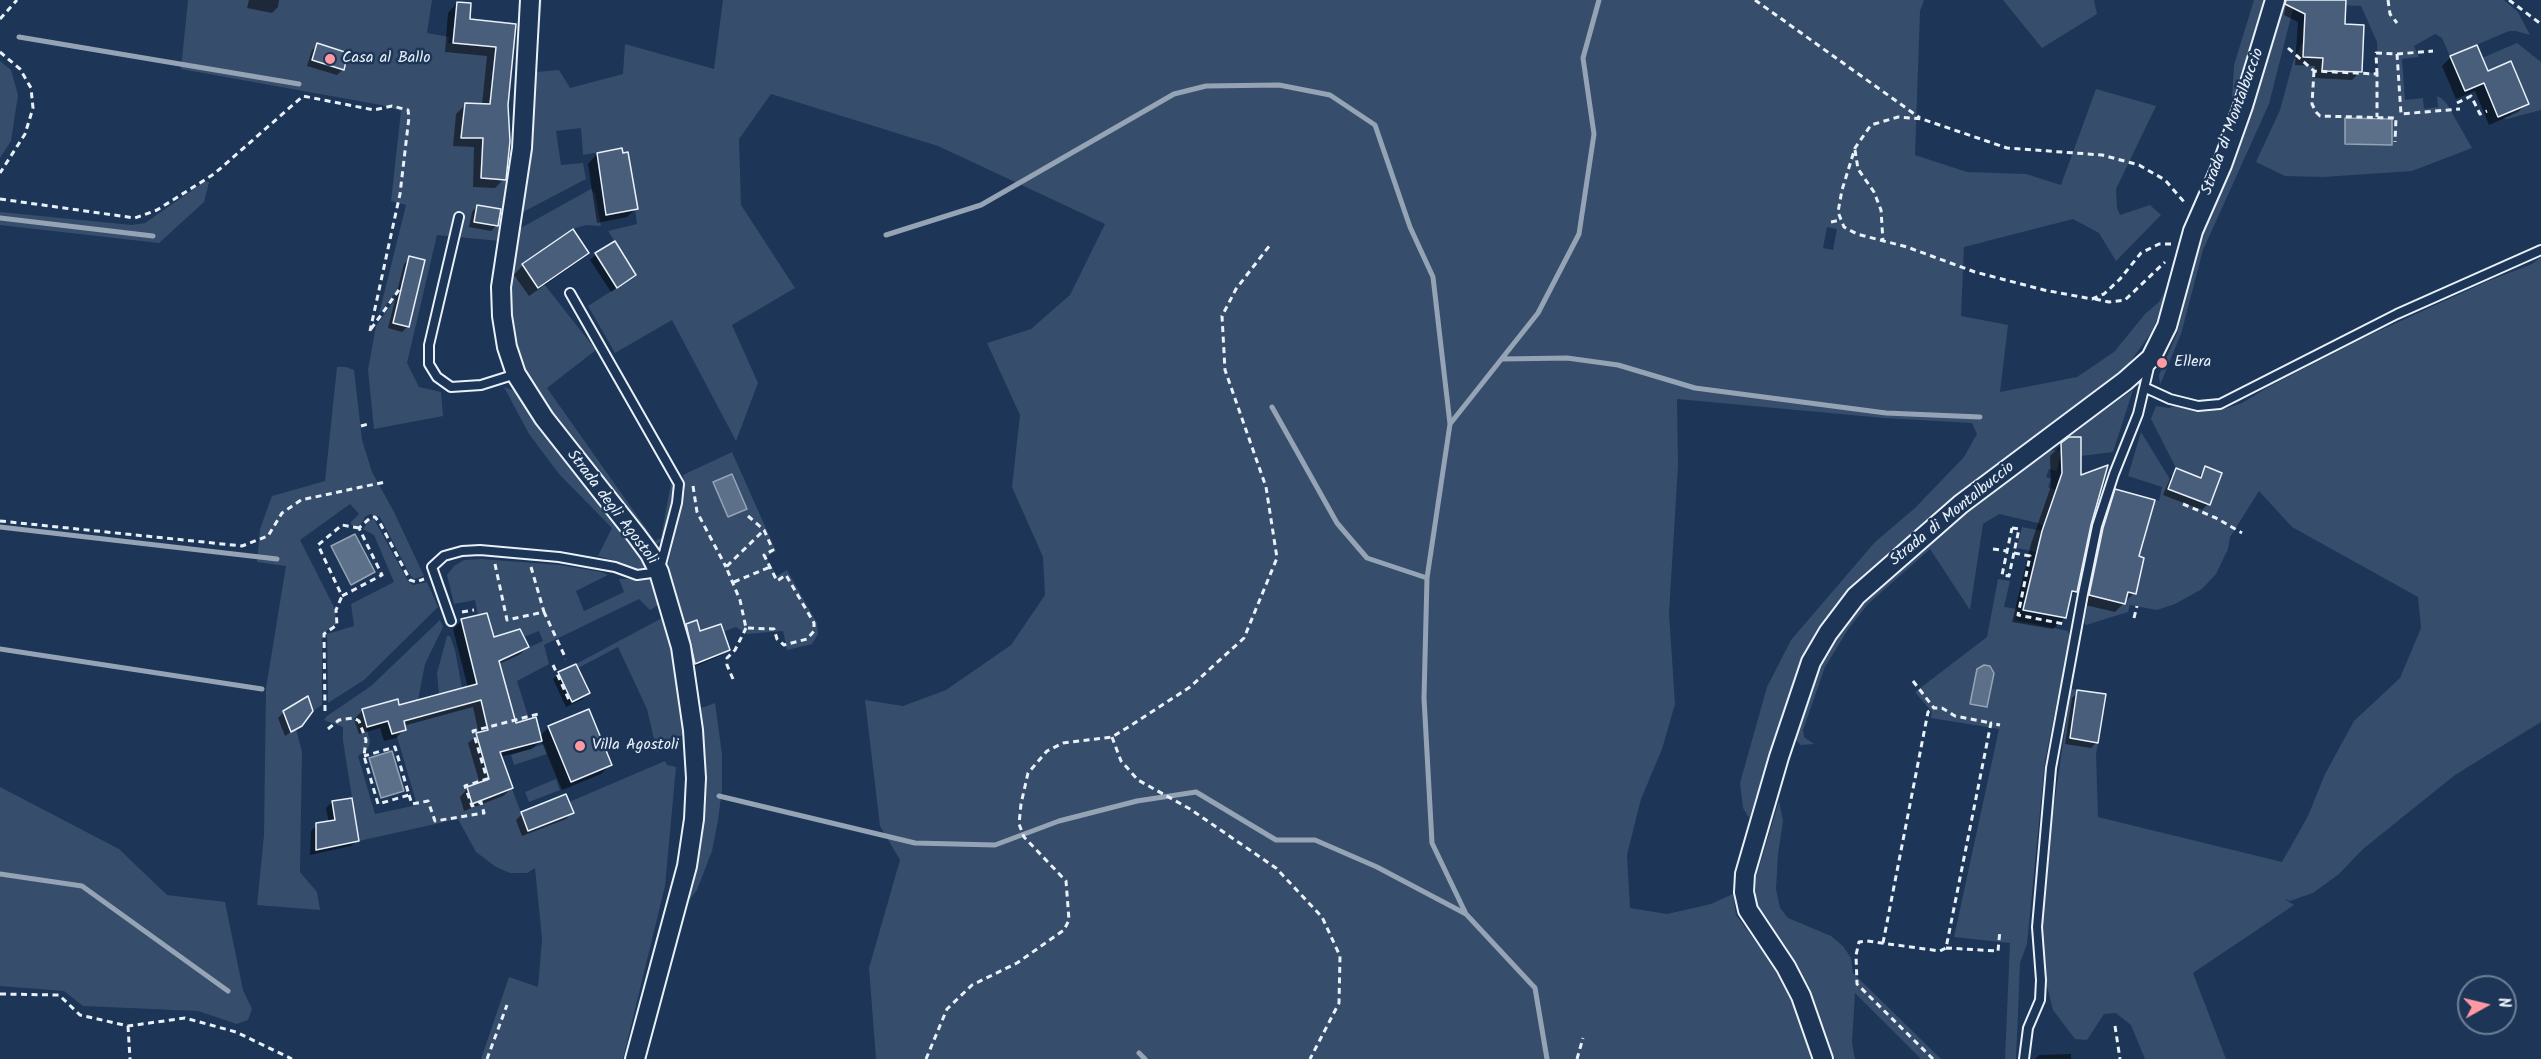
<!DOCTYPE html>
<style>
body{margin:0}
#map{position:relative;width:2541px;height:1059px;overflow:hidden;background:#1d3557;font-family:Kalam,sans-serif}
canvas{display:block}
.north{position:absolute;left:2457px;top:975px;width:60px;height:60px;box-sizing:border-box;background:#1d3557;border:2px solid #6e8097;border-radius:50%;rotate:82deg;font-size:16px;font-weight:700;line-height:24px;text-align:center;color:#e8f1f8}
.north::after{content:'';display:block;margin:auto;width:21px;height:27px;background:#ff9aa2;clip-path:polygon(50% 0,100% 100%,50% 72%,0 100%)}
</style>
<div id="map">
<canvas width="2541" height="1059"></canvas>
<div class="north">N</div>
</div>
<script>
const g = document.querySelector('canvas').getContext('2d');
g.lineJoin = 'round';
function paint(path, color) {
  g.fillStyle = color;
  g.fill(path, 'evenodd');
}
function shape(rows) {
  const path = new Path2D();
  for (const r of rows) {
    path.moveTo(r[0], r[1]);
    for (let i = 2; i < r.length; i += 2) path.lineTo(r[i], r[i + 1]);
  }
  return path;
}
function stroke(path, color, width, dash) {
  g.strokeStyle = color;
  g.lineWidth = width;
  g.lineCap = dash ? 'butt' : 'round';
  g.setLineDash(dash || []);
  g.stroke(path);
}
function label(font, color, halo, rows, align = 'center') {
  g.font = font + ' Kalam,sans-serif';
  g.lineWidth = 5;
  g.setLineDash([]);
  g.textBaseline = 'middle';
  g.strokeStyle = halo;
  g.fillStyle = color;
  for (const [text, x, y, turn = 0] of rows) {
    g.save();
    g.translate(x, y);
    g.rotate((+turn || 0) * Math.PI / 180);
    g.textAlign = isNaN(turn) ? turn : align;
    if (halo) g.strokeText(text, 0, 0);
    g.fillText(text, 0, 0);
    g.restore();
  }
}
paint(shape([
 [188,0,432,0,427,33,449,37,448,43,483,46,496,45,491,92,508,104,465,103,461,137,483,138,482,178,508,180,506,207,501,209,477,205,474,221,498,226,502,229,500,241,437,235,407,363,419,387,441,392,443,416,374,429,368,370,376,326,400,292,393,323,409,327,425,260,409,256,403,282,379,314,406,205,391,201,401,111,381,105,181,69],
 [537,0,542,0,536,72,559,70,570,88,623,74,625,44,714,69,723,0,1924,0,1920,11,1915,155,1967,172,2026,174,2061,185,2096,89,2156,106,2116,189,2117,208,2120,215,2150,205,2161,215,2116,261,2099,233,2073,219,1964,247,1961,316,2008,325,2000,392,2077,377,2114,352,2145,314,2159,302,2165,291,2158,317,2151,333,2127,366,1962,491,1863,577,1842,600,1820,629,1805,655,1749,818,1743,808,1740,783,1767,687,1791,640,1875,542,1915,508,1964,457,1977,434,1972,423,1884,418,1677,399,1678,465,1669,613,1675,704,1662,749,1641,799,1627,855,1630,908,1667,914,1711,904,1733,894,1736,915,1787,984,1817,1059,876,1059,869,968,900,860,880,826,865,700,903,706,946,690,1011,645,1045,595,1043,557,1012,487,1020,415,987,343,1031,329,1070,295,1105,224,938,146,771,94,739,139,741,205,795,288,732,325,758,383,736,441,672,320,615,353,588,306,636,275,608,231,637,224,628,152,623,153,622,148,583,155,581,128,556,131,561,165,583,163,586,179,521,213],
 [1827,227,1837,229,1833,250,1823,248],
 [2003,0,2094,0,2097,14,2042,48],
 [2254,0,2266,0,2235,105,2232,100,2234,65],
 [2283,0,2291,0,2290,7,2293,9,2269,104,2203,250,2181,334,2160,385,2159,375,2177,333,2183,311,2192,259],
 [2346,0,2504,0,2518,12,2530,35,2516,31,2509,31,2450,56,2442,38,2435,34,2414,46,2419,57,2402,59,2405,100,2423,98,2424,109,2438,107,2437,96,2441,98,2447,104,2472,148,2412,171,2323,177,2285,176,2256,162,2280,110,2293,62,2304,39,2303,57,2323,58,2322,71,2378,73,2377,42,2361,6,2337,5],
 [2517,43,2541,62,2541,110,2507,119,2503,118,2511,115,2510,112,2529,103,2522,86,2511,72,2516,70,2512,61,2488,71,2482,58],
 [0,61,11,70,18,95,11,141,0,158],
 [204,182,209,182,204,202,159,243,0,225,0,212,132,225,145,223],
 [591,189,595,194,601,226,586,225,573,229,522,265,538,288,544,284,596,350,547,388,655,541,661,538,671,483,673,485,673,503,663,540,654,546,553,414,525,372,510,313,509,289,519,229],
 [2541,257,2541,722,2455,775,2363,849,2339,874,2313,893,2290,901,2283,898,2294,905,2193,973,2226,1059,2145,1059,2131,1025,2116,1013,2104,1014,2087,1040,2075,1039,2053,1010,2046,982,2041,925,2050,832,2071,689,2077,690,2070,738,2098,743,2096,754,2098,817,2282,862,2308,816,2325,774,2354,721,2400,678,2421,628,2418,597,2292,527,2259,491,2230,537,2228,549,2216,574,2202,589,2175,604,2157,610,2130,605,2128,612,2086,625,2084,623,2089,598,2092,596,2125,604,2128,592,2136,594,2144,558,2135,555,2155,500,2159,501,2162,487,2128,476,2141,432,2171,481,2169,489,2209,505,2222,473,2205,467,2201,478,2176,468,2151,419,2156,406,2169,408,2174,406,2199,412,2221,410,2242,403,2270,386,2370,335,2488,281,2532,264],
 [337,367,346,367,354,370,362,440,372,472,394,512,424,576,414,579,410,575,380,517,370,514,365,517,359,527,351,525,351,522,359,514,350,504,300,540,335,609,336,624,322,634,322,705,313,711,307,696,283,711,291,731,296,729,302,752,300,872,317,892,320,910,257,905,264,835,266,688,286,566,257,562,260,529,272,496,325,481],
 [504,387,520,393,641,554,645,564,644,568,632,569,623,563,598,556,612,528,559,474,529,434],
 [2133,390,2113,452,2081,456,2080,437,2065,438],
 [2061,450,2057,471,2049,469,2046,477,2051,479,2048,487,2055,490,2043,526,2038,523,1999,514,1983,524,1970,610,1930,549,1868,604,1849,628,1825,667,1803,730,1804,737,1814,744,1801,745,1796,740,1797,734,1819,666,1845,623,1857,609,1969,507,2045,451],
 [732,452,776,551,766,557,777,576,787,570,817,623,818,634,812,644,787,650,783,631,747,634,736,627,723,632,700,631,696,620,682,625,667,569,685,490,683,475],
 [374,519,408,581,413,585,427,582,438,607,364,680,328,703,327,634,354,626,351,604,394,582,374,535,363,529,369,520],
 [2022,527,2042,531,2037,552,2017,548],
 [481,559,560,565,601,572,608,575,576,591,584,611,624,592,619,579,651,579,662,603,650,610,639,599,544,645,549,664,517,681,529,719,476,733,489,779,467,787,472,804,512,789,528,831,573,814,569,802,665,761,667,765,676,767,665,886,623,1059,481,1059,509,977,538,987,542,939,535,868,527,873,510,873,496,867,476,852,458,819,359,841,343,741,343,727,324,720,327,716,371,686,440,620,443,627,425,664,418,700,464,695,509,698,499,661,543,641,539,631,524,637,520,629,494,637,487,613,478,615,475,600,454,604,447,575,454,566,464,560],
 [398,699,406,730,396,733,417,805,375,814,358,756,368,749,370,742,362,709],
 [1998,579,2010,581,2004,607,2017,609,2015,620,2068,631,2070,638,2045,761,2027,944,2020,963,2016,1059,2005,1059,2010,943,1954,937,1999,729,1931,718,1932,712,1915,692,1987,637],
 [662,618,667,618,686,726,681,736,668,742,657,752,647,709,618,647,578,668,576,664],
 [447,636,450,636,455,650,462,688,439,694,437,673],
 [715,703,722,754,722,790,718,820,712,851,697,890,687,903,702,820,705,786,701,708],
 [544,744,547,754,514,765,511,755],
 [556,779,560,790,529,802,525,792],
 [0,787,119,849,167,895,225,902,243,990,252,1009,248,1020,237,1024,198,1011,83,1006,64,991,0,986],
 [1779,801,1783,821,1778,854,1776,889,1780,908,1788,918,1831,936,1843,946,1851,958,1853,973,1941,1059,1921,1059,1855,993,1852,1043,1855,1059,1835,1059,1810,989,1794,961,1756,906,1756,877]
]), '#374d6c');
const water = shape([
 [2345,118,2392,119,2392,145,2345,144,2345,118],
 [732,474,747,509,728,517,713,482,732,474],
 [355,534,375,572,351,585,331,546,355,534],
 [1984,665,1990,666,1994,673,1987,707,1970,704,1977,669,1984,665],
 [392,751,404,791,381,798,369,758,392,751]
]);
paint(water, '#5d7089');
stroke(water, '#95a4b5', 1.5);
paint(shape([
 [249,0,279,0,278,7,272,13,247,8],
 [2287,0,2345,0,2343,26,2360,72,2352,80,2315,78,2315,66,2295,65,2298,22,2284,15],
 [457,3,468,21,515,26,506,105,504,179,495,188,473,187,474,147,453,146,456,114,465,105,482,105,487,56,445,52,448,13],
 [318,45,343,69,337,75,307,66,312,50],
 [2451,57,2487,73,2527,103,2518,112,2489,125,2475,91,2456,99,2442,66],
 [597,154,636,208,627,217,597,223,588,164],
 [477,206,497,225,491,231,469,227,472,212],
 [572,231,587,253,578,262,529,296,514,275,523,265],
 [596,254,635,275,611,292,590,260],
 [410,258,408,326,402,332,388,328,404,264],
 [2062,444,2080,477,2076,591,2069,598,2065,617,2053,629,2012,622,2031,544,2051,486,2050,456],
 [2205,468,2208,504,2202,510,2163,495,2171,476,2177,470,2198,478],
 [2116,491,2137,557,2134,593,2115,612,2081,604,2107,500],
 [462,620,492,639,528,647,519,655,499,664,514,725,540,736,549,727,610,765,601,774,562,790,541,740,532,749,500,757,512,788,503,796,464,811,460,797,468,788,480,784,468,743,479,734,473,707,403,726,404,730,396,738,384,741,380,728,359,734,354,719,363,710,398,707,468,688,453,629],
 [687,625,699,633,728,649,722,655,689,669,681,631],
 [575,666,589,693,583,699,566,707,553,679,559,674],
 [2078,692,2097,742,2091,748,2065,744,2072,698],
 [284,712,301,725,285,736,278,718],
 [566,796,572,813,566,819,522,836,516,820,522,814],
 [332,802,357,840,351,846,310,855,311,831,317,825,329,823,326,808],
 [2071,1054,2071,1059,2035,1059,2039,1055]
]), '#0007');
stroke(shape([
 [19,37,299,84],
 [0,218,153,236],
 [886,235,981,205,1174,94,1206,86,1279,85,1330,95,1375,125,1410,227,1433,277,1450,424],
 [1502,359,1567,358,1618,365,1695,388,1886,413,1980,417],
 [1272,407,1337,523,1367,558,1427,578],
 [0,527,277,559],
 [0,649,262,689],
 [719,796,915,843,995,845,1059,821,1137,801,1196,792,1276,840,1315,840,1377,867,1466,914],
 [0,874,82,886,228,991],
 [1139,1053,1145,1059],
 [1547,1059,1535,988,1466,914,1432,843,1424,698,1427,578,1450,424,1538,313,1579,234,1594,134,1583,58,1599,0]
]), '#95a4b5', 5);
const building = shape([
 [2286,0,2346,0,2345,24,2364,25,2362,72,2322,71,2323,58,2303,57,2305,14,2285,4,2286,0],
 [457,2,471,3,470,19,516,24,508,105,510,141,506,180,481,178,483,138,461,138,465,103,490,104,496,47,453,43,457,2],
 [317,43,348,53,344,70,312,60,317,43],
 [2477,45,2488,71,2511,61,2529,104,2498,117,2484,83,2465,91,2450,56,2477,45],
 [622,148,623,153,628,152,638,209,606,215,597,153,622,148],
 [477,205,501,209,498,226,474,222,477,205],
 [573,229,589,253,538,288,522,264,573,229],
 [615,241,636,275,617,288,595,253,615,241],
 [409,256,425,260,409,327,393,323,409,256],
 [2069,437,2081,437,2081,475,2108,465,2091,525,2077,592,2072,591,2066,618,2023,610,2042,531,2062,473,2061,443,2069,437],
 [2205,466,2222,473,2210,505,2168,489,2176,468,2201,478,2205,466],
 [2115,489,2155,500,2139,556,2144,558,2136,594,2128,592,2125,604,2089,595,2103,528,2115,489],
 [487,613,494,637,520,629,529,647,499,661,516,723,536,717,542,741,500,752,513,788,472,804,467,787,489,779,476,733,488,730,481,700,404,721,406,730,392,734,388,721,367,727,362,709,398,699,399,705,477,684,461,619,487,613],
 [697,620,700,631,721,624,730,650,695,664,686,624,697,620],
 [576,664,590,693,572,702,558,672,576,664],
 [2077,690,2106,694,2098,743,2070,738,2077,690],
 [308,696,313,711,302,726,291,732,283,711,308,696],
 [589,709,612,765,571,782,548,726,589,709],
 [566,794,574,813,528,831,521,812,566,794],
 [352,798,359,841,316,850,316,823,335,820,332,801,352,798]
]);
paint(building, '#495e7a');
stroke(building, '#e8f1f8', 1.5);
const service = shape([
 [459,217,429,345,429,364,437,377,451,387,481,385,516,374],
 [2146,388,2170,399,2198,406,2220,404,2397,314,2541,250],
 [451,621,432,567,444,556,462,551,480,550,559,557,615,567,637,575,659,572,677,503,679,484,570,293],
 [2024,1059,2028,1028,2040,1000,2041,980,2037,927,2051,768,2083,594,2097,526,2114,474,2138,414,2150,363]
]);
const tertiary = shape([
 [530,0,522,148,501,287,502,316,507,347,516,374,544,418,636,535,650,554,659,572,681,647,693,730,696,778,694,819,687,866,635,1059],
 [1823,1059,1801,996,1786,967,1748,910,1744,892,1745,874,1779,757,1811,662,1828,633,1856,596,1961,504,2125,381,2151,358,2167,326,2193,231,2222,165,2243,106,2275,0]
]);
stroke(service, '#e8f1f8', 12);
stroke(tertiary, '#e8f1f8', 22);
stroke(shape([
 [1755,0,1920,118],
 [2388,0,2390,14,2397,23],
 [2509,0,2541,24],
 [0,19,17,0],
 [2288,48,2314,71,2377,74,2377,117],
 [0,52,20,69,31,88,33,108,25,134,0,173],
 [2397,54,2433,51],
 [2314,71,2312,104,2316,112,2320,116,2396,118,2395,142],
 [2377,74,2376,53,2397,54,2401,114,2460,109],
 [2457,103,2471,96,2480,114,2487,111],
 [1855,150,1858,169,1874,192,1881,210,1883,241],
 [0,199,135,218,157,210,214,174,303,96,374,110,392,106,408,110,409,117,400,194,370,331],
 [1831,222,1841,220],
 [2171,244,2159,244,2141,253,2120,279,2104,294,2092,299,2044,290,1975,272,1907,247,1857,234,1844,227,1838,212,1842,190,1855,148,1871,125,1898,117,1922,119,2007,148,2102,155,2139,165,2165,180,2185,203],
 [2095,299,2109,302,2125,300,2165,262],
 [371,329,401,287],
 [361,426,368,424],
 [693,486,697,512,726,567],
 [2183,504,2216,518,2242,533],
 [748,516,764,530,773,550,764,555,777,581,786,575,814,623,814,631,807,639,784,645,777,639,774,629,746,628,740,600,726,567,764,530],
 [0,521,242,546,268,536,282,513,301,500,385,482],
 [359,528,342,525,318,545,342,596,382,575,359,528,371,517,375,517,380,523,410,580,416,582,424,579],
 [2012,528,2019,529,2009,576,2002,575,2012,528],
 [1993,549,2007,551],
 [2014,553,2030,556,2018,615,2064,624],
 [495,564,507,620,544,612,566,659],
 [531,567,544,612],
 [734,582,770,567],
 [462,612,474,610],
 [2134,618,2137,606],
 [553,665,570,702],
 [733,679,727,665,727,658,735,650,746,628],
 [1913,681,1934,708,1942,708,1955,716,1991,723],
 [325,711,324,634,337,625,336,610,342,596],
 [328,729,339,720,354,718,359,721,366,740,364,756,378,804,409,795,395,747,364,756],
 [1112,737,1121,761,1138,780,1190,809,1276,868,1322,917,1340,956,1339,1003,1310,1059],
 [409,795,412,804,428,801,435,821,484,813,481,802,472,806,465,786,487,779,473,731,542,713],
 [1883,943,1928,712,1934,708],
 [1946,948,1998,951,2000,930],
 [0,994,59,995,80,1015,128,1026,185,1018,236,1032,292,1059],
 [128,1026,130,1059],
 [2115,1026,2120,1059],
 [487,1059,507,1005],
 [926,1059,947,1009,972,985,1017,963,1064,930,1069,920,1066,881,1024,837,1019,824,1021,804,1028,773,1047,751,1063,743,1112,737,1130,726,1190,687,1244,638,1277,558,1266,487,1225,370,1222,316,1236,289,1270,245],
 [1577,1059,1583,1038],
 [1933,1059,1857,984,1856,955,1859,942,1867,941,1940,951,1946,948,1991,723,2000,725]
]), '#e8f1f8', 3, [6, 4.5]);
stroke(service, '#1d3557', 8);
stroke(tertiary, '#1d3557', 18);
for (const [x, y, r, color] of [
 [330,59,6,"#ff9aa2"],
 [2162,363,6,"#ff9aa2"],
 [580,746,6,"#ff9aa2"]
]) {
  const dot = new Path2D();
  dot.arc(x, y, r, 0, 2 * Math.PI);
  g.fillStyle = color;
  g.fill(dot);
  stroke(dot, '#1d3557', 2);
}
label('16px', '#e8f1f8', '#1d3557', [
 ["Casa al Ballo",342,59],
 ["Ellera",2174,363],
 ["Villa Agostoli",592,746]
], 'left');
label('16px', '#e8f1f8', '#1d3557', [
 ["Strada di Montalbuccio",2234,122,-70],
 ["Strada degli Agostoli",611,508,53],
 ["Strada di Montalbuccio",1953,515,-39]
]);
</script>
